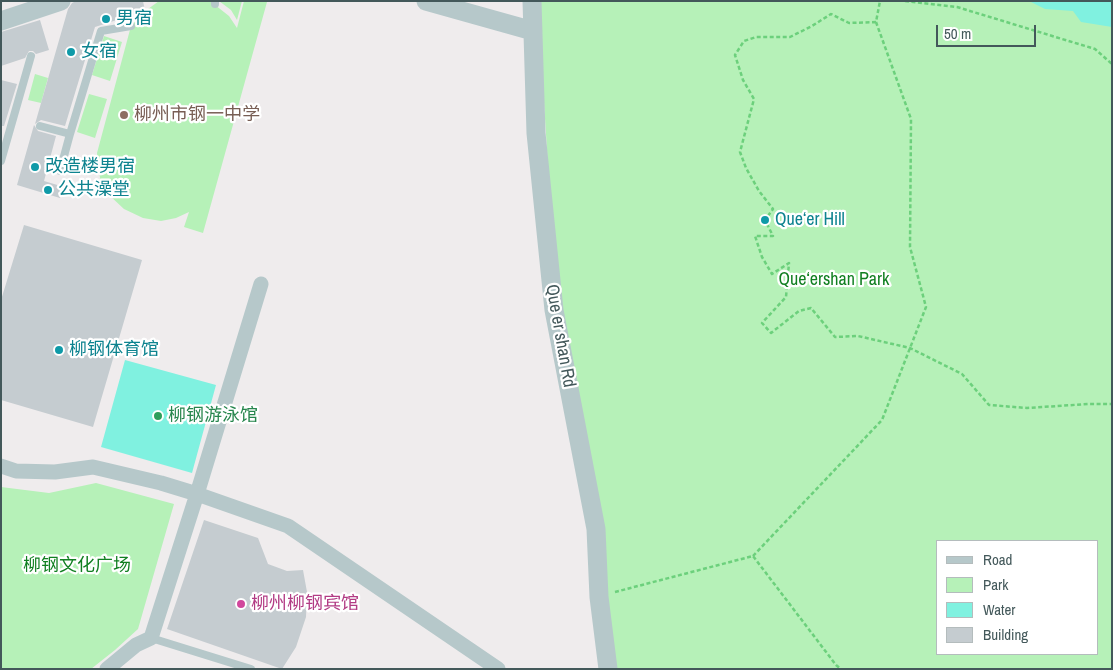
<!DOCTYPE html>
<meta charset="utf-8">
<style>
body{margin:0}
#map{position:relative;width:1113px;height:670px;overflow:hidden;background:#efeced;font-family:"Archivo Narrow",sans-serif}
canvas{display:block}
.frame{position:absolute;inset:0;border:2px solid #43585a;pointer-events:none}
.legend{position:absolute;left:936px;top:540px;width:162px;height:115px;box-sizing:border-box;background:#fff;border:1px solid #b4bcbd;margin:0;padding:6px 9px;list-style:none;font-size:15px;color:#43585a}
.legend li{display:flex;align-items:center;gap:10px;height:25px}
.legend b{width:25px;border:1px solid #b4bcbd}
.scale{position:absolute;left:936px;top:25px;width:100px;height:22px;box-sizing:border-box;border:2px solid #43585a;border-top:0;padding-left:6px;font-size:15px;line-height:18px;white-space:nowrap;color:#43585a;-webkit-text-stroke:4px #fff;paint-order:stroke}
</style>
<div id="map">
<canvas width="1113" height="670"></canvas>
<div class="frame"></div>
<ul class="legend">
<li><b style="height:6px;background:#b6c8ca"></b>Road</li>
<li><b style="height:14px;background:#b6f1b8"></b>Park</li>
<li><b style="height:14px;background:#80f1e0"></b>Water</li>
<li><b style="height:14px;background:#c5ccd0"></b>Building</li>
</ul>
<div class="scale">50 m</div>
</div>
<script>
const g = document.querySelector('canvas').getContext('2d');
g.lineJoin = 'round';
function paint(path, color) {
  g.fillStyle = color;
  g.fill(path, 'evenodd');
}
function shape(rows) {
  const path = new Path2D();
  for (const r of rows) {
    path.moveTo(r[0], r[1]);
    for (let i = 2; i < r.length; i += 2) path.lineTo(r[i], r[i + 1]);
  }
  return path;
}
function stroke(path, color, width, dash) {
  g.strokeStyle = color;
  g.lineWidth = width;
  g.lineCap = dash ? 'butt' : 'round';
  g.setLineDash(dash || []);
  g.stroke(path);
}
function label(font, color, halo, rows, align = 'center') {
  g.font = font + ' "Archivo Narrow","Noto Sans SC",sans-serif';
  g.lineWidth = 4.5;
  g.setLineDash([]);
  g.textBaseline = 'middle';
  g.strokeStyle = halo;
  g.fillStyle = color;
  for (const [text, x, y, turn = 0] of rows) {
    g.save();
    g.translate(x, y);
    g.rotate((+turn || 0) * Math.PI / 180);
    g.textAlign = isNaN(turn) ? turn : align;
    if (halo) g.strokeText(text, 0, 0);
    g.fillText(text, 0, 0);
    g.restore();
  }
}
paint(shape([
 [159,1,210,1,229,16,237,28,244,1,267,2,203,233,184,227,189,212,176,218,161,221,143,218,124,209,109,195,100,178,97,153,131,26,148,9],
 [219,1,242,1,237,20,231,10],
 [541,1,1112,1,1112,669,615,669,557,309,540,39],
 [937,541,1097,541,1097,654,937,654],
 [104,36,122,42,110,81,92,75],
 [35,74,48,78,41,103,28,100],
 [89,94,107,99,95,138,77,132],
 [96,483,174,504,138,629,115,650,91,669,1,669,1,487,49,493]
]), '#b6f1b8');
paint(shape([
 [1029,1,1112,1,1112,27,1081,22,1073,11,1045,9],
 [125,360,216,385,192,473,101,447]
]), '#80f1e0');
paint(shape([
 [76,1,143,1,145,11,95,27,65,126,41,120,35,124,68,9,72,3],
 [40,20,49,50,36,54,33,51,29,51,25,58,1,66,1,32],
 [1,80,17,84,4,126,1,126],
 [34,125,38,131,56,136,44,181,64,187,60,198,17,185],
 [24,225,142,260,93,427,1,400,1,300],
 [204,520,258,538,268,564,287,571,303,570,307,592,306,617,296,647,282,669,167,629]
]), '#c5ccd0');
stroke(shape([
 [905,1,957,7,1095,49,1112,64],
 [876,22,849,23,831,14,812,26,790,37,756,37,744,41,735,55,743,80,754,99,740,152,746,168,759,191,773,209,765,220,773,236,755,236,762,257,772,274,789,263,786,297,762,323,771,333,799,311,811,308,835,337,858,336,910,348,962,374,989,405,1027,408,1088,404,1112,404],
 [753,556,882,420,926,307,910,247,911,119,876,22,880,1],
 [615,592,753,556,836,665,841,669]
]), '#6cd07c', 2.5, [4, 2.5]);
stroke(shape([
 [215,4,215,1],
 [40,126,70,134,101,31,131,26],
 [1,161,31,56],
 [60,171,70,134],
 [151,638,251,669]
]), '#b6c8ca', 8);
stroke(shape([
 [1,466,16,471,55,472,93,467,161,483,197,494,288,526,498,669],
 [107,669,136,645,151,638,197,494,261,284]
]), '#b6c8ca', 15);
stroke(shape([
 [426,1,533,31],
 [532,1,536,133,554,310,596,529,599,597,608,669],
 [1,21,61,1]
]), '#b6c8ca', 19);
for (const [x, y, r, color] of [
 [106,19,5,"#0f9aa8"],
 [71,52,5,"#0f9aa8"],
 [124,115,5,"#8d6e63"],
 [35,167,5,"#0f9aa8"],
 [48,190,5,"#0f9aa8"],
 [765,220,5,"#0f9aa8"],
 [59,350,5,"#0f9aa8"],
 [158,416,5,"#2e9e5b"],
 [241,604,5,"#d1479c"]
]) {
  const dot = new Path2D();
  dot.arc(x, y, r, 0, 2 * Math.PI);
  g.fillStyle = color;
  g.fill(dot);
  stroke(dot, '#fff', 2);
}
label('18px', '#0d838f', '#fff', [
 ["男宿",116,19],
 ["女宿",81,52],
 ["改造楼男宿",45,167],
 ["公共澡堂",58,190],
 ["Que‘er Hill",775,220],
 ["柳钢体育馆",69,350]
], 'left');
label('18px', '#785e54', '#fff', [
 ["柳州市钢一中学",134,115]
], 'left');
label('18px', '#117f21', '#fff', [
 ["Que‘ershan Park",834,280],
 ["柳钢文化广场",77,566]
]);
label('18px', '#43585a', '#fff', [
 ["Que er shan Rd",560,336,80]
]);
label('18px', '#27864d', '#fff', [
 ["柳钢游泳馆",168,416]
], 'left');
label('18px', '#b23c85', '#fff', [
 ["柳州柳钢宾馆",251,604]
], 'left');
</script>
